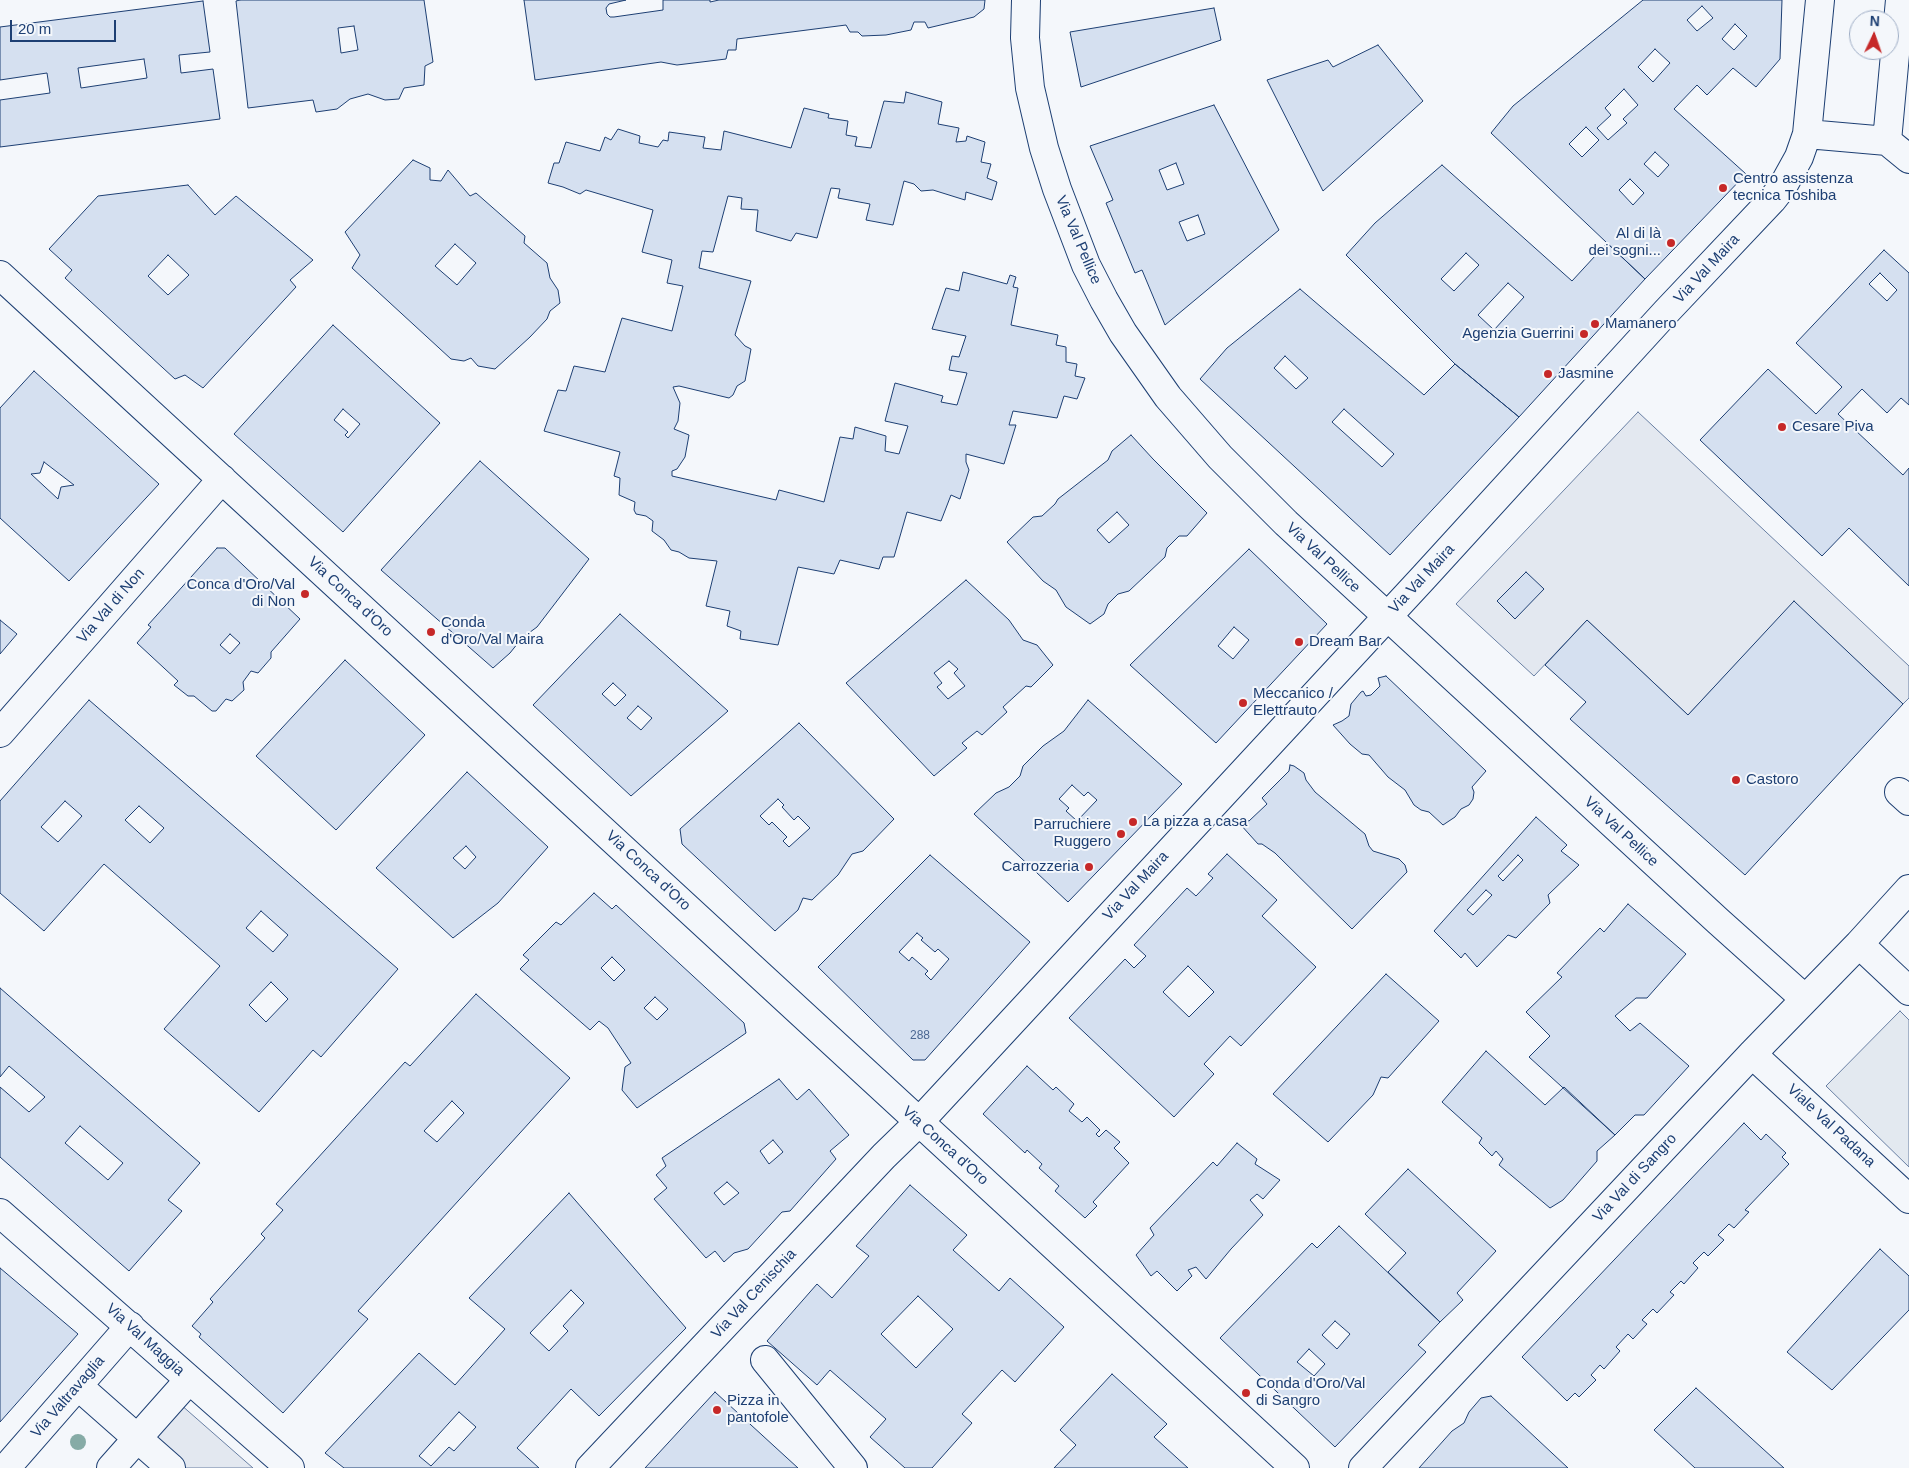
<!DOCTYPE html>
<meta charset="utf-8">
<style>
body{margin:0}
#map{position:relative;width:1909px;height:1468px;overflow:hidden;background:#f4f7fb;font-family:Arial,sans-serif}
canvas{display:block}
.north{position:absolute;left:1849px;top:10px;width:50px;height:50px;box-sizing:border-box;background:#f4f7fb;border:1px solid #9eadc5;border-radius:50%;rotate:3deg;font-size:14px;font-weight:700;line-height:20px;text-align:center;color:#1d3f73}
.north::after{content:'';display:block;margin:auto;width:18px;height:22px;background:#c62828;clip-path:polygon(50% 0,100% 100%,50% 72%,0 100%)}
.scale{position:absolute;left:10px;top:20px;width:106px;height:22px;box-sizing:border-box;border:2px solid #1d3f73;border-top:0;padding-left:6px;font-size:15px;line-height:18px;white-space:nowrap;color:#1d3f73;-webkit-text-stroke:4px #f4f7fb;paint-order:stroke}
</style>
<div id="map">
<canvas width="1909" height="1468"></canvas>
<div class="north">N</div>
<div class="scale">20 m</div>
</div>
<script>
const g = document.querySelector('canvas').getContext('2d');
g.lineJoin = 'round';
function paint(path, color) {
  g.fillStyle = color;
  g.fill(path, 'evenodd');
}
function shape(rows) {
  const path = new Path2D();
  for (const r of rows) {
    path.moveTo(r[0], r[1]);
    for (let i = 2; i < r.length; i += 2) path.lineTo(r[i], r[i + 1]);
  }
  return path;
}
function stroke(path, color, width, dash) {
  g.strokeStyle = color;
  g.lineWidth = width;
  g.lineCap = dash ? 'butt' : 'round';
  g.setLineDash(dash || []);
  g.stroke(path);
}
function label(font, color, halo, rows, align = 'center') {
  g.font = font + ' Arial,sans-serif';
  g.lineWidth = 4;
  g.setLineDash([]);
  g.textBaseline = 'middle';
  g.strokeStyle = halo;
  g.fillStyle = color;
  for (const [text, x, y, turn = 0] of rows) {
    g.save();
    g.translate(x, y);
    g.rotate((+turn || 0) * Math.PI / 180);
    g.textAlign = isNaN(turn) ? turn : align;
    if (halo) g.strokeText(text, 0, 0);
    g.fillText(text, 0, 0);
    g.restore();
  }
}
const green = shape([
 [1900,1011,1909,1020,1909,1167,1826,1086,1900,1011]
]);
paint(green, '#e3e9f0');
stroke(green, '#687fa3', 1);
const parking = shape([
 [1638,412,1909,666,1909,698,1903,704,1794,602,1688,715,1587,620,1534,676,1456,604,1638,412],
 [180,1404,253,1468,183,1468,150,1439,180,1404]
]);
paint(parking, '#e3e8f0');
stroke(parking, '#687fa3', 1);
const building = shape([
 [240,0,424,0,433,62,425,66,424,85,404,88,399,99,385,100,368,94,350,99,337,109,316,112,313,100,248,108,236,1,240,0],
 [354,26,358,50,341,53,338,28,354,26],
 [524,0,626,0,609,4,606,8,607,14,610,17,614,17,663,10,663,0,710,0,710,2,719,0,985,0,984,9,974,17,928,28,925,22,914,22,911,30,886,35,862,36,858,32,850,32,846,25,737,39,736,50,728,50,726,59,677,65,661,62,535,80,524,0],
 [1643,0,1782,0,1780,59,1756,87,1733,68,1707,95,1697,85,1674,109,1746,174,1645,279,1491,133,1513,106,1643,0],
 [1702,6,1713,18,1697,31,1687,20,1702,6],
 [1735,24,1747,36,1734,50,1722,39,1735,24],
 [1655,49,1670,63,1653,82,1638,67,1655,49],
 [1624,89,1638,105,1623,119,1627,123,1608,140,1597,128,1611,115,1605,108,1624,89],
 [1586,127,1599,140,1582,157,1569,144,1586,127],
 [1655,152,1669,165,1658,177,1644,164,1655,152],
 [1630,179,1644,193,1633,205,1619,190,1630,179],
 [203,1,210,52,179,55,181,73,213,69,220,119,0,147,0,100,50,93,47,73,0,80,0,27,203,1],
 [144,59,147,78,81,88,78,68,144,59],
 [1214,8,1221,40,1081,87,1070,32,1214,8],
 [1378,45,1423,101,1323,191,1267,80,1328,60,1333,67,1378,45],
 [906,92,942,102,938,124,959,128,956,142,966,141,967,136,985,142,981,162,991,164,987,178,997,182,992,200,966,192,965,200,933,190,921,191,914,184,904,181,893,225,866,220,870,204,838,198,840,189,831,188,817,238,796,233,791,241,756,231,758,210,741,209,742,198,728,196,713,252,702,251,699,268,751,281,735,335,745,346,751,349,745,381,737,386,733,395,729,398,679,386,673,387,680,403,678,421,674,429,689,435,685,457,677,469,672,471,672,476,776,500,779,490,824,502,840,437,853,439,855,427,886,436,885,451,899,454,908,426,885,421,895,383,943,396,941,402,957,405,967,373,949,370,952,356,959,357,966,336,932,329,946,288,959,291,963,272,1007,284,1010,275,1016,277,1013,287,1018,288,1011,325,1058,335,1056,345,1066,347,1066,362,1077,364,1075,376,1085,378,1077,399,1064,396,1057,418,1013,411,1009,425,1016,425,1004,464,966,454,966,462,969,470,960,499,951,495,941,521,907,512,894,557,883,557,879,569,840,560,834,574,798,567,778,645,740,639,741,631,727,626,730,611,706,606,717,561,689,558,679,552,671,550,664,540,652,531,653,521,646,516,636,514,634,510,635,502,619,495,620,478,614,476,620,452,544,431,558,390,566,391,574,366,605,372,622,318,672,331,683,286,667,283,672,260,642,252,653,210,586,190,580,194,563,187,548,183,554,163,559,163,566,142,600,151,605,137,611,140,618,129,640,136,639,143,658,147,663,140,668,141,669,132,705,137,703,148,721,150,724,131,791,148,804,108,829,114,828,118,848,121,846,135,857,137,855,146,871,148,884,101,904,103,906,92],
 [1214,105,1279,230,1165,325,1142,270,1135,273,1106,203,1113,200,1090,146,1214,105],
 [1176,163,1184,184,1167,190,1159,170,1176,163],
 [1198,215,1205,234,1187,241,1179,222,1198,215],
 [413,160,430,168,430,180,441,181,448,170,470,196,476,193,525,236,524,243,547,263,550,278,558,290,560,303,550,311,547,319,530,337,495,369,478,366,471,358,464,361,451,359,352,268,360,255,345,232,413,160],
 [455,244,476,263,457,285,435,266,455,244],
 [1442,165,1572,281,1607,243,1645,279,1519,417,1455,364,1346,255,1375,223,1442,165],
 [1466,253,1479,265,1454,291,1441,279,1466,253],
 [1508,283,1524,297,1494,330,1478,315,1508,283],
 [188,185,215,215,236,196,313,260,290,280,296,287,203,388,185,375,175,379,65,278,72,270,49,249,98,196,188,185],
 [168,255,189,275,168,295,148,276,168,255],
 [1884,250,1909,273,1909,405,1901,398,1887,413,1862,389,1838,414,1903,475,1909,468,1909,586,1849,528,1822,556,1700,440,1768,369,1816,414,1842,387,1796,343,1884,250],
 [1880,273,1897,290,1887,301,1869,284,1880,273],
 [1300,289,1424,395,1455,364,1519,417,1390,555,1200,379,1227,348,1300,289],
 [1285,356,1308,378,1296,389,1274,368,1285,356],
 [1344,409,1394,454,1382,467,1332,422,1344,409],
 [333,325,440,423,343,532,234,434,333,325],
 [343,409,360,424,348,438,345,435,348,432,334,420,343,409],
 [34,371,159,484,69,581,0,518,0,408,34,371],
 [44,462,74,485,61,487,58,499,31,474,40,473,44,462],
 [1131,435,1153,459,1207,513,1187,536,1179,536,1167,548,1165,557,1129,591,1118,594,1108,604,1104,614,1090,624,1066,607,1056,590,1043,581,1007,542,1033,517,1042,516,1055,504,1058,499,1108,460,1112,451,1131,435],
 [1117,512,1129,525,1109,543,1097,530,1117,512],
 [480,461,589,559,537,627,522,638,510,653,493,668,381,570,480,461],
 [217,548,225,548,300,619,271,652,271,658,258,673,251,671,243,682,244,690,232,701,226,699,216,711,212,711,194,696,188,696,174,685,178,681,137,643,151,627,148,625,217,548],
 [230,634,240,643,230,654,220,645,230,634],
 [1249,549,1327,624,1216,743,1130,665,1249,549],
 [1234,627,1249,640,1233,659,1218,646,1234,627],
 [1526,572,1544,589,1515,619,1497,601,1526,572],
 [966,580,1009,620,1023,640,1037,645,1053,665,1031,687,1026,686,1003,707,1007,712,982,735,977,731,962,743,967,748,934,776,846,683,966,580],
 [949,661,958,669,954,673,965,686,948,699,937,687,942,683,934,673,949,661],
 [1794,601,1903,704,1745,875,1570,719,1586,702,1545,665,1587,620,1688,715,1794,601],
 [620,614,728,711,631,796,533,705,620,614],
 [613,683,626,695,615,706,602,694,613,683],
 [638,706,652,718,641,730,627,718,638,706],
 [0,620,17,634,0,654,0,620],
 [345,660,425,735,336,830,256,756,345,660],
 [1386,676,1486,771,1472,787,1474,792,1473,799,1469,805,1461,809,1455,817,1443,825,1429,812,1421,810,1414,805,1405,790,1388,777,1369,755,1362,754,1350,744,1333,725,1342,721,1349,716,1351,704,1361,692,1363,691,1366,696,1371,695,1380,686,1378,678,1386,676],
 [89,700,398,969,321,1057,313,1050,259,1112,164,1029,220,966,104,864,44,931,0,893,0,801,89,700],
 [65,801,82,816,58,842,41,827,65,801],
 [139,806,164,828,150,843,125,820,139,806],
 [261,911,288,935,273,952,246,928,261,911],
 [271,982,288,999,266,1022,249,1005,271,982],
 [1088,700,1182,784,1068,902,974,814,996,793,1009,787,1020,776,1023,766,1043,746,1064,731,1088,700],
 [1072,785,1084,796,1088,792,1097,800,1077,821,1066,811,1069,808,1059,799,1072,785],
 [799,723,894,819,863,851,852,854,838,875,812,900,803,898,798,910,775,931,682,844,680,829,799,723],
 [778,799,784,805,782,807,794,820,798,816,810,828,789,847,783,841,787,837,772,822,769,825,760,816,778,799],
 [1290,765,1294,766,1304,773,1306,780,1315,792,1365,834,1369,846,1373,851,1399,859,1405,865,1407,872,1352,929,1275,853,1262,844,1258,844,1240,824,1243,819,1249,821,1267,804,1262,798,1289,771,1290,765],
 [467,772,548,847,498,903,453,938,376,868,467,772],
 [466,846,476,857,465,869,453,858,466,846],
 [1536,817,1567,845,1561,851,1579,865,1548,895,1550,903,1516,938,1508,935,1477,967,1465,953,1461,958,1434,931,1536,817],
 [1518,855,1523,860,1503,881,1498,876,1518,855],
 [1486,890,1492,895,1473,915,1467,910,1486,890],
 [1227,854,1277,900,1262,916,1316,967,1241,1046,1230,1036,1204,1064,1214,1074,1174,1117,1069,1018,1125,959,1134,968,1146,956,1134,945,1187,888,1196,896,1213,878,1208,874,1227,854],
 [1188,966,1214,992,1189,1017,1163,992,1188,966],
 [930,855,1030,942,925,1060,913,1060,818,967,930,855],
 [917,933,923,938,921,940,935,952,938,949,949,959,931,980,925,974,928,971,912,957,909,961,899,952,917,933],
 [594,893,612,909,616,905,744,1023,746,1033,637,1108,622,1090,625,1067,631,1063,608,1028,599,1021,590,1030,520,969,529,960,523,955,556,922,561,925,594,893],
 [612,957,625,970,614,981,601,968,612,957],
 [655,997,668,1009,657,1020,644,1008,655,997],
 [1628,904,1686,954,1647,998,1636,998,1615,1016,1630,1031,1640,1023,1689,1066,1644,1115,1635,1115,1615,1135,1529,1057,1550,1036,1526,1012,1562,977,1557,973,1600,928,1604,932,1628,904],
 [1386,974,1439,1021,1388,1078,1381,1077,1373,1095,1328,1142,1273,1094,1386,974],
 [0,988,200,1163,168,1200,182,1211,129,1271,0,1157,0,1087,29,1112,45,1097,9,1066,0,1077,0,988],
 [80,1126,123,1163,108,1180,65,1143,80,1126],
 [476,994,570,1078,358,1311,368,1319,283,1413,199,1337,201,1334,192,1326,213,1302,210,1299,265,1238,261,1234,283,1210,276,1204,405,1062,410,1066,476,994],
 [452,1101,464,1113,437,1142,424,1131,452,1101],
 [1486,1051,1545,1105,1564,1087,1615,1135,1597,1151,1597,1161,1563,1200,1550,1208,1499,1165,1503,1159,1496,1151,1492,1156,1479,1143,1482,1138,1442,1102,1486,1051],
 [1027,1066,1053,1090,1056,1087,1074,1104,1069,1111,1082,1122,1087,1117,1100,1130,1096,1134,1099,1137,1106,1130,1120,1142,1114,1148,1129,1163,1093,1202,1097,1206,1085,1218,1055,1191,1059,1186,1039,1168,1042,1164,1027,1150,1025,1153,983,1114,1027,1066],
 [779,1079,797,1100,809,1089,849,1135,830,1151,836,1159,790,1211,782,1212,748,1249,734,1253,724,1262,715,1251,706,1258,654,1199,667,1188,656,1175,666,1166,662,1158,779,1079],
 [773,1140,783,1152,769,1164,760,1151,773,1140],
 [727,1182,739,1193,724,1205,714,1193,727,1182],
 [1744,1123,1761,1140,1766,1134,1786,1153,1782,1157,1789,1164,1745,1210,1749,1212,1734,1228,1729,1224,1718,1235,1724,1240,1708,1256,1704,1252,1693,1263,1698,1268,1684,1284,1681,1281,1670,1292,1674,1295,1657,1313,1653,1309,1642,1320,1647,1324,1633,1339,1628,1334,1616,1347,1620,1351,1604,1369,1600,1365,1591,1375,1596,1380,1579,1397,1575,1393,1567,1401,1522,1357,1744,1123],
 [1237,1143,1257,1159,1255,1164,1280,1180,1263,1199,1257,1194,1250,1200,1263,1215,1231,1249,1206,1279,1196,1267,1188,1270,1192,1276,1177,1291,1157,1271,1151,1276,1136,1255,1154,1235,1150,1228,1213,1162,1217,1166,1237,1143],
 [1408,1169,1496,1251,1457,1293,1463,1300,1440,1322,1388,1272,1406,1253,1365,1214,1408,1169],
 [910,1185,967,1235,953,1250,999,1291,1010,1278,1064,1327,1015,1382,1002,1370,962,1414,972,1423,932,1468,905,1468,870,1437,886,1419,830,1370,817,1385,767,1341,817,1284,832,1298,869,1256,856,1246,910,1185],
 [918,1296,953,1329,916,1368,881,1334,918,1296],
 [569,1193,686,1328,599,1416,571,1389,517,1448,539,1468,344,1468,325,1453,419,1353,455,1385,505,1329,469,1298,569,1193],
 [571,1290,584,1303,563,1326,568,1331,549,1351,530,1333,571,1290],
 [459,1412,476,1427,454,1451,449,1447,431,1466,419,1456,459,1412],
 [1339,1226,1440,1322,1418,1345,1426,1352,1335,1447,1220,1338,1312,1243,1317,1248,1339,1226],
 [1335,1321,1350,1334,1337,1349,1322,1335,1335,1321],
 [1309,1349,1325,1364,1314,1376,1297,1362,1309,1349],
 [1880,1249,1909,1276,1909,1310,1832,1390,1787,1352,1880,1249],
 [0,1268,78,1334,0,1422,0,1268],
 [1112,1374,1167,1424,1154,1437,1188,1468,1054,1468,1076,1445,1060,1430,1112,1374],
 [1696,1388,1784,1468,1695,1468,1654,1430,1696,1388],
 [715,1392,798,1468,645,1468,715,1392],
 [1491,1396,1568,1468,1419,1468,1452,1431,1464,1423,1469,1412,1481,1398,1491,1396]
]);
paint(building, '#d5e0f0');
stroke(building, '#1d3f73', 1);
const minor = shape([
 [1026,0,1025,38,1030,88,1044,148,1057,189,1086,265,1104,300,1123,333,1168,397,1220,457,1286,523,1718,921,1805,999],
 [1820,0,1807,134,1887,141],
 [1887,141,1900,0],
 [1887,141,1909,159],
 [0,275,1295,1468],
 [0,733,222,479],
 [1899,792,1909,801],
 [1859,944,1909,991],
 [1752,1054,1909,1199],
 [0,1213,290,1468],
 [765,1360,853,1468],
 [78,1386,171,1468],
 [6,1468,130,1326],
 [111,1468,189,1380],
 [590,1468,884,1156,919,1122,1424,577,1666,312,1772,200,1783,186,1799,157,1807,134],
 [1363,1468,1752,1054,1859,944,1909,889]
]);
stroke(minor, '#1d3f73', 30);
stroke(minor, '#f4f7fb', 28);
g.fillStyle = '#86aba6';
for (const [x, y] of [
 [78,1442]
]) {
  g.beginPath();
  g.arc(x, y, 8, 0, 2 * Math.PI);
  g.fill();
}
for (const [x, y, r, color] of [
 [1723,188,5,"#c62828"],
 [1671,243,5,"#c62828"],
 [1595,324,5,"#c62828"],
 [1584,334,5,"#c62828"],
 [1548,374,5,"#c62828"],
 [1782,427,5,"#c62828"],
 [305,594,5,"#c62828"],
 [431,632,5,"#c62828"],
 [1299,642,5,"#c62828"],
 [1243,703,5,"#c62828"],
 [1736,780,5,"#c62828"],
 [1133,822,5,"#c62828"],
 [1121,834,5,"#c62828"],
 [1089,867,5,"#c62828"],
 [1246,1393,5,"#c62828"],
 [717,1410,5,"#c62828"]
]) {
  const dot = new Path2D();
  dot.arc(x, y, r, 0, 2 * Math.PI);
  g.fillStyle = color;
  g.fill(dot);
  stroke(dot, '#f4f7fb', 2);
}
label('12px', '#4b6792', null, [
 ["288",920,1036]
]);
label('15px', '#1d3f73', '#f4f7fb', [
 ["Centro assistenza",1733,179],
 ["tecnica Toshiba",1733,196],
 ["Al di là",1661,234,"right"],
 ["dei sogni...",1661,251,"right"],
 ["Mamanero",1605,324],
 ["Agenzia Guerrini",1574,334,"right"],
 ["Jasmine",1558,374],
 ["Cesare Piva",1792,427],
 ["Conca d'Oro/Val",295,585,"right"],
 ["di Non",295,602,"right"],
 ["Conda",441,623],
 ["d'Oro/Val Maira",441,640],
 ["Dream Bar",1309,642],
 ["Meccanico /",1253,694],
 ["Elettrauto",1253,711],
 ["Castoro",1746,780],
 ["La pizza a casa",1143,822],
 ["Parruchiere",1111,825,"right"],
 ["Ruggero",1111,842,"right"],
 ["Carrozzeria",1079,867,"right"],
 ["Conda d'Oro/Val",1256,1384],
 ["di Sangro",1256,1401],
 ["Pizza in",727,1401],
 ["pantofole",727,1418]
], 'left');
label('15px', '#1d3f73', '#f4f7fb', [
 ["Via Val Pellice",1078,240,67],
 ["Via Val Maira",1707,269,-47],
 ["Via Val Pellice",1323,558,43],
 ["Via Val Maira",1422,579,-47],
 ["Via Conca d'Oro",350,597,43],
 ["Via Val di Non",111,606,-49],
 ["Via Val Pellice",1621,832,43],
 ["Via Conca d'Oro",648,871,43],
 ["Via Val Maira",1136,886,-47],
 ["Viale Val Padana",1831,1126,43],
 ["Via Conca d'Oro",945,1146,42],
 ["Via Val di Sangro",1635,1178,-47],
 ["Via Val Cenischia",754,1294,-47],
 ["Via Val Maggia",145,1340,42],
 ["Via Valtravaglia",68,1397,-49]
]);
</script>
